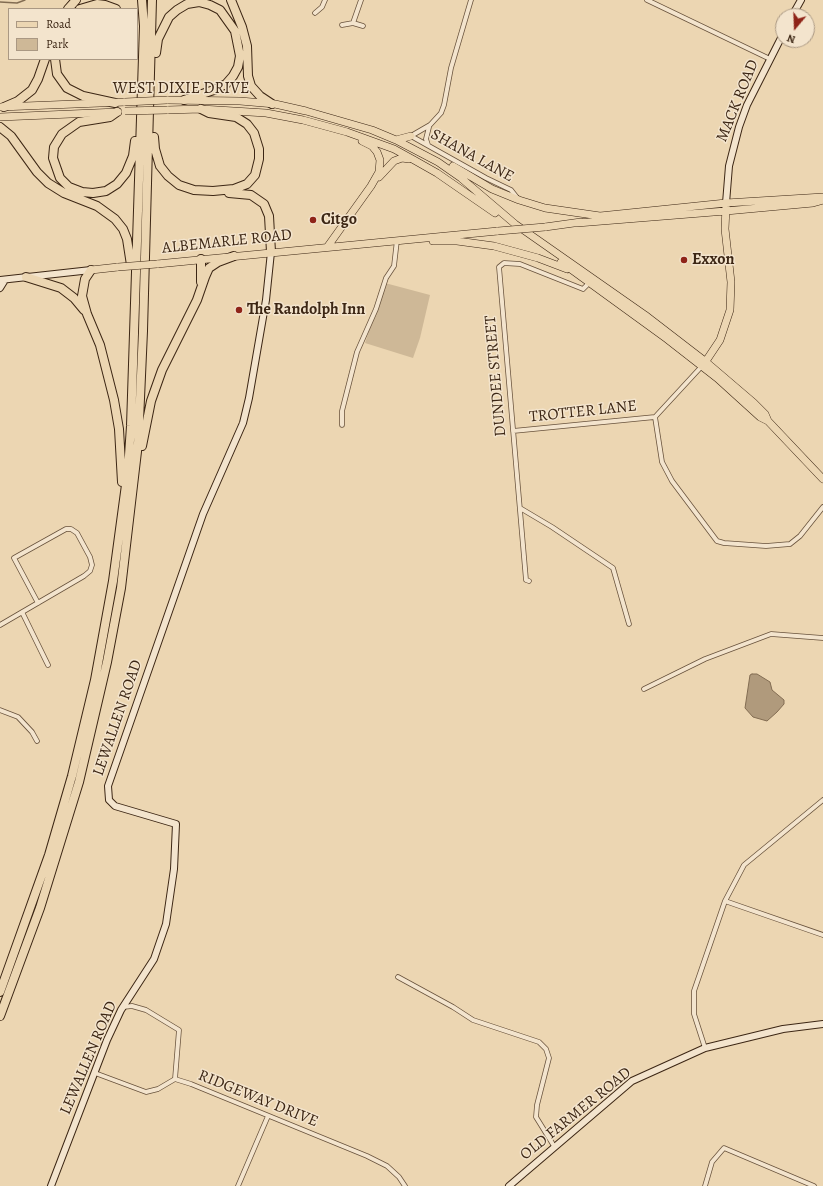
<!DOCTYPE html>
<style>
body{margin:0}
#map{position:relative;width:823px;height:1186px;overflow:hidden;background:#ecd6b2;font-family:Alegreya,serif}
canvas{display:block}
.legend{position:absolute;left:8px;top:8px;width:130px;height:52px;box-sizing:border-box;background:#f3e4cd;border:1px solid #aa9883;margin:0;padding:5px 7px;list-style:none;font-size:12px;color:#3c2614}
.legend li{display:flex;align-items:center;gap:8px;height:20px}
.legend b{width:20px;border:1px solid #aa9883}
.north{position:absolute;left:775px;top:8px;width:40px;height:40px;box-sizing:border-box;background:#f3e4cd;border:1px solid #aa9883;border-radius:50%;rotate:199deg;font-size:11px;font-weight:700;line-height:16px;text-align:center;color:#3c2614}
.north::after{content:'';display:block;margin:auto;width:14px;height:18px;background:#8f2418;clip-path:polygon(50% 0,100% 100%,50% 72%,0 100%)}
</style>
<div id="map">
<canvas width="823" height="1186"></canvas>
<ul class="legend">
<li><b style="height:5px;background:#ecd6b2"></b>Road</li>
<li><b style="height:11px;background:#ceb897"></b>Park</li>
</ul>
<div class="north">N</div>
</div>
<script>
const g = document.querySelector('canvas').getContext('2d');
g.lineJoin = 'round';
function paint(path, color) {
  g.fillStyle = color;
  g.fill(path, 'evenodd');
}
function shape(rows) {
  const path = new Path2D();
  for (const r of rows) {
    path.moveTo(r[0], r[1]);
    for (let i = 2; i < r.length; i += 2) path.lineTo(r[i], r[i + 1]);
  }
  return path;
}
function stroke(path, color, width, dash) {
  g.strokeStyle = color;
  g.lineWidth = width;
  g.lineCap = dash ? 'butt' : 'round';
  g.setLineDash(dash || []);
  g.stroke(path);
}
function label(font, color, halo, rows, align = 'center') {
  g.font = font + ' Alegreya,serif';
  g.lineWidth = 3;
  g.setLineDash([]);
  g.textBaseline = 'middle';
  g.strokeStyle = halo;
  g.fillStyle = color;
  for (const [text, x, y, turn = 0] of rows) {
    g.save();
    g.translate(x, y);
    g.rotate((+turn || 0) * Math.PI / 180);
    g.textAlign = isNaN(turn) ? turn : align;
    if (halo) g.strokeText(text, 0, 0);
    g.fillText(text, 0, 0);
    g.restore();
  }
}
paint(shape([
 [385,283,430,295,420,338,413,358,365,343]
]), '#ceb897');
const water = shape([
 [752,674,757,674,770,682,772,690,784,700,784,704,777,712,767,721,753,717,745,708,750,675,752,674]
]);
paint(water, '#b09a7c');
stroke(water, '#826c52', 1);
stroke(shape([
 [0,2,17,3,25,0]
]), '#826c52', 1.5);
const street = shape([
 [647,0,770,59],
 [315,13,322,7,325,0],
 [353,23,361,0],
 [342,25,353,23,363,26],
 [411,136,430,125,441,113,444,105,451,68,471,0],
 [411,136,486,178,511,190,518,199],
 [428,145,426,139,429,127],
 [655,417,662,462,672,481,717,541,724,543,766,546,790,544,800,536,823,507],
 [655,417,702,366],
 [342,425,342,411,357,352,376,309,386,278,394,266,397,240],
 [513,431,655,417],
 [520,508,552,527,613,568,629,624],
 [529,581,526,580,499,267,504,263,520,264,583,289,589,283],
 [22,612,48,665],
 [0,625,84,576,90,571,92,565,90,557,77,533,71,529,66,529,14,558,38,603],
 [644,689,705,659,771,634,823,638],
 [0,710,18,717,32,732,37,741],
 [725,901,823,935],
 [398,977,453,1007,473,1020,539,1042,546,1049,549,1058,537,1105,536,1117,554,1146],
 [123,1007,132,1006,146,1010,179,1030,175,1079],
 [705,1048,694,1014,694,991,725,901,744,865,823,800],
 [95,1073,146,1092,158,1089,175,1079,191,1084,367,1156,387,1166,399,1177,405,1186],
 [238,1186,268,1116],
 [705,1186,712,1162,724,1148,814,1186]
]);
const secondary = shape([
 [792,16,801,0],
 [726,203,729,166,739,127,747,105,783,34],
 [0,280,91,270],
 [0,288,5,280],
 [51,1186,107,1040,121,1010,154,959,166,924,174,869,176,824,115,806,109,800,108,786,203,514,243,423,249,398,266,300,271,252],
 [509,1186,632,1081,705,1048,783,1029,823,1024]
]);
const primary = shape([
 [167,100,240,101,275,104,306,111,372,130,396,140,438,162,461,178,515,224,645,315,706,362,754,403,765,414,768,421,823,479],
 [0,107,125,102],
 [167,110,201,109,266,113,303,120,347,132,394,149,414,160,437,173,495,213],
 [0,117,118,112],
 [396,140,411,136],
 [453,166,492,189,519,200,545,208,600,216,726,203,823,197],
 [379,177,394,161,402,158,409,159],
 [577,223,726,211,813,203,823,200],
 [545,227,581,222],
 [433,241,457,241,494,246,538,258,567,269],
 [328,246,371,186,379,172,380,160,377,152,372,146,362,141],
 [561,262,667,339,717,378,760,417,768,421],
 [157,264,498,231],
 [91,270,118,267],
 [704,364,720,340,730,310,731,282,725,229,726,207]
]);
const highway = shape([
 [231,0,242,27,247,46,248,76,251,86,260,96,272,104],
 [68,9,76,0],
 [80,9,97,4,105,5,116,9],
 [156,53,158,39,169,17,177,10,187,4,199,2,210,5,220,10,235,31,240,56,238,67,233,76,226,84,214,90,184,100],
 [55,59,57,74,67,88,83,96,115,103],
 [4,107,18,101,32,90,38,79,45,59],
 [117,112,110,117,79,122,62,134,54,147,53,158,60,178,69,187,82,192,93,193,106,191,117,184,126,173,133,156,135,141],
 [0,127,11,136,37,172,48,183,64,193,97,206,115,219,123,229,127,239,131,265],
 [154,137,155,149,160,166,168,176,179,185,194,190,213,191,234,189,247,184,255,175,259,159,259,149,254,133,247,124,236,117,209,113,201,109],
 [229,193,251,195,264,204,269,216,271,252],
 [201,259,201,282],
 [91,270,85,279,82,296,87,314,100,345,114,400,119,429,122,482],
 [26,277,61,288,74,298,84,310],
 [142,446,151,401,162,370,197,300,205,277,209,268,218,262,234,256],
 [0,992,49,855,72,776,95,680,113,581,128,470,131,426,144,26,142,0],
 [0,1016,40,908,79,782,107,662,121,588,138,443,143,331,152,0]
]);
stroke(street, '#68523c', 5.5);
stroke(secondary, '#3c2614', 8);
stroke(primary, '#3c2614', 8);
stroke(highway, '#3c2614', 10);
stroke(street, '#f3e4cd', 4);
stroke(secondary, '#f3e4cd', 6);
stroke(primary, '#ecd6b2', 7);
stroke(highway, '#ecd6b2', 8);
const primaryBridge = shape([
 [125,102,167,100],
 [125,111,167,110],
 [498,231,545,227],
 [118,267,157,264]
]);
stroke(primaryBridge, '#3c2614', 8, []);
stroke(primaryBridge, '#ecd6b2', 7);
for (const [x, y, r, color] of [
 [313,220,4,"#8f2418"],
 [684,260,4,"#8f2418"],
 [239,310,4,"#8f2418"]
]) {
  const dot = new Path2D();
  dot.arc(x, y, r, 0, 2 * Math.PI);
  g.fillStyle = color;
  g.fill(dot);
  stroke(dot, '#f3e4cd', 1.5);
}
label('16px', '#3c2614', '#f3e4cd', [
 ["WEST DIXIE DRIVE",181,89],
 ["MACK ROAD",738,101,-68],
 ["SHANA LANE",472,156,29],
 ["ALBEMARLE ROAD",227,242,-6],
 ["DUNDEE STREET",496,376,-95],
 ["TROTTER LANE",583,412,-6],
 ["LEWALLEN ROAD",118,718,-71],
 ["LEWALLEN ROAD",89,1058,-67],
 ["RIDGEWAY DRIVE",258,1099,22],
 ["OLD FARMER ROAD",576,1114,-39]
]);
label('bold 16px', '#3c2614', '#f3e4cd', [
 ["Citgo",321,220],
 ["Exxon",692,260],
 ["The Randolph Inn",247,310]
], 'left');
</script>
